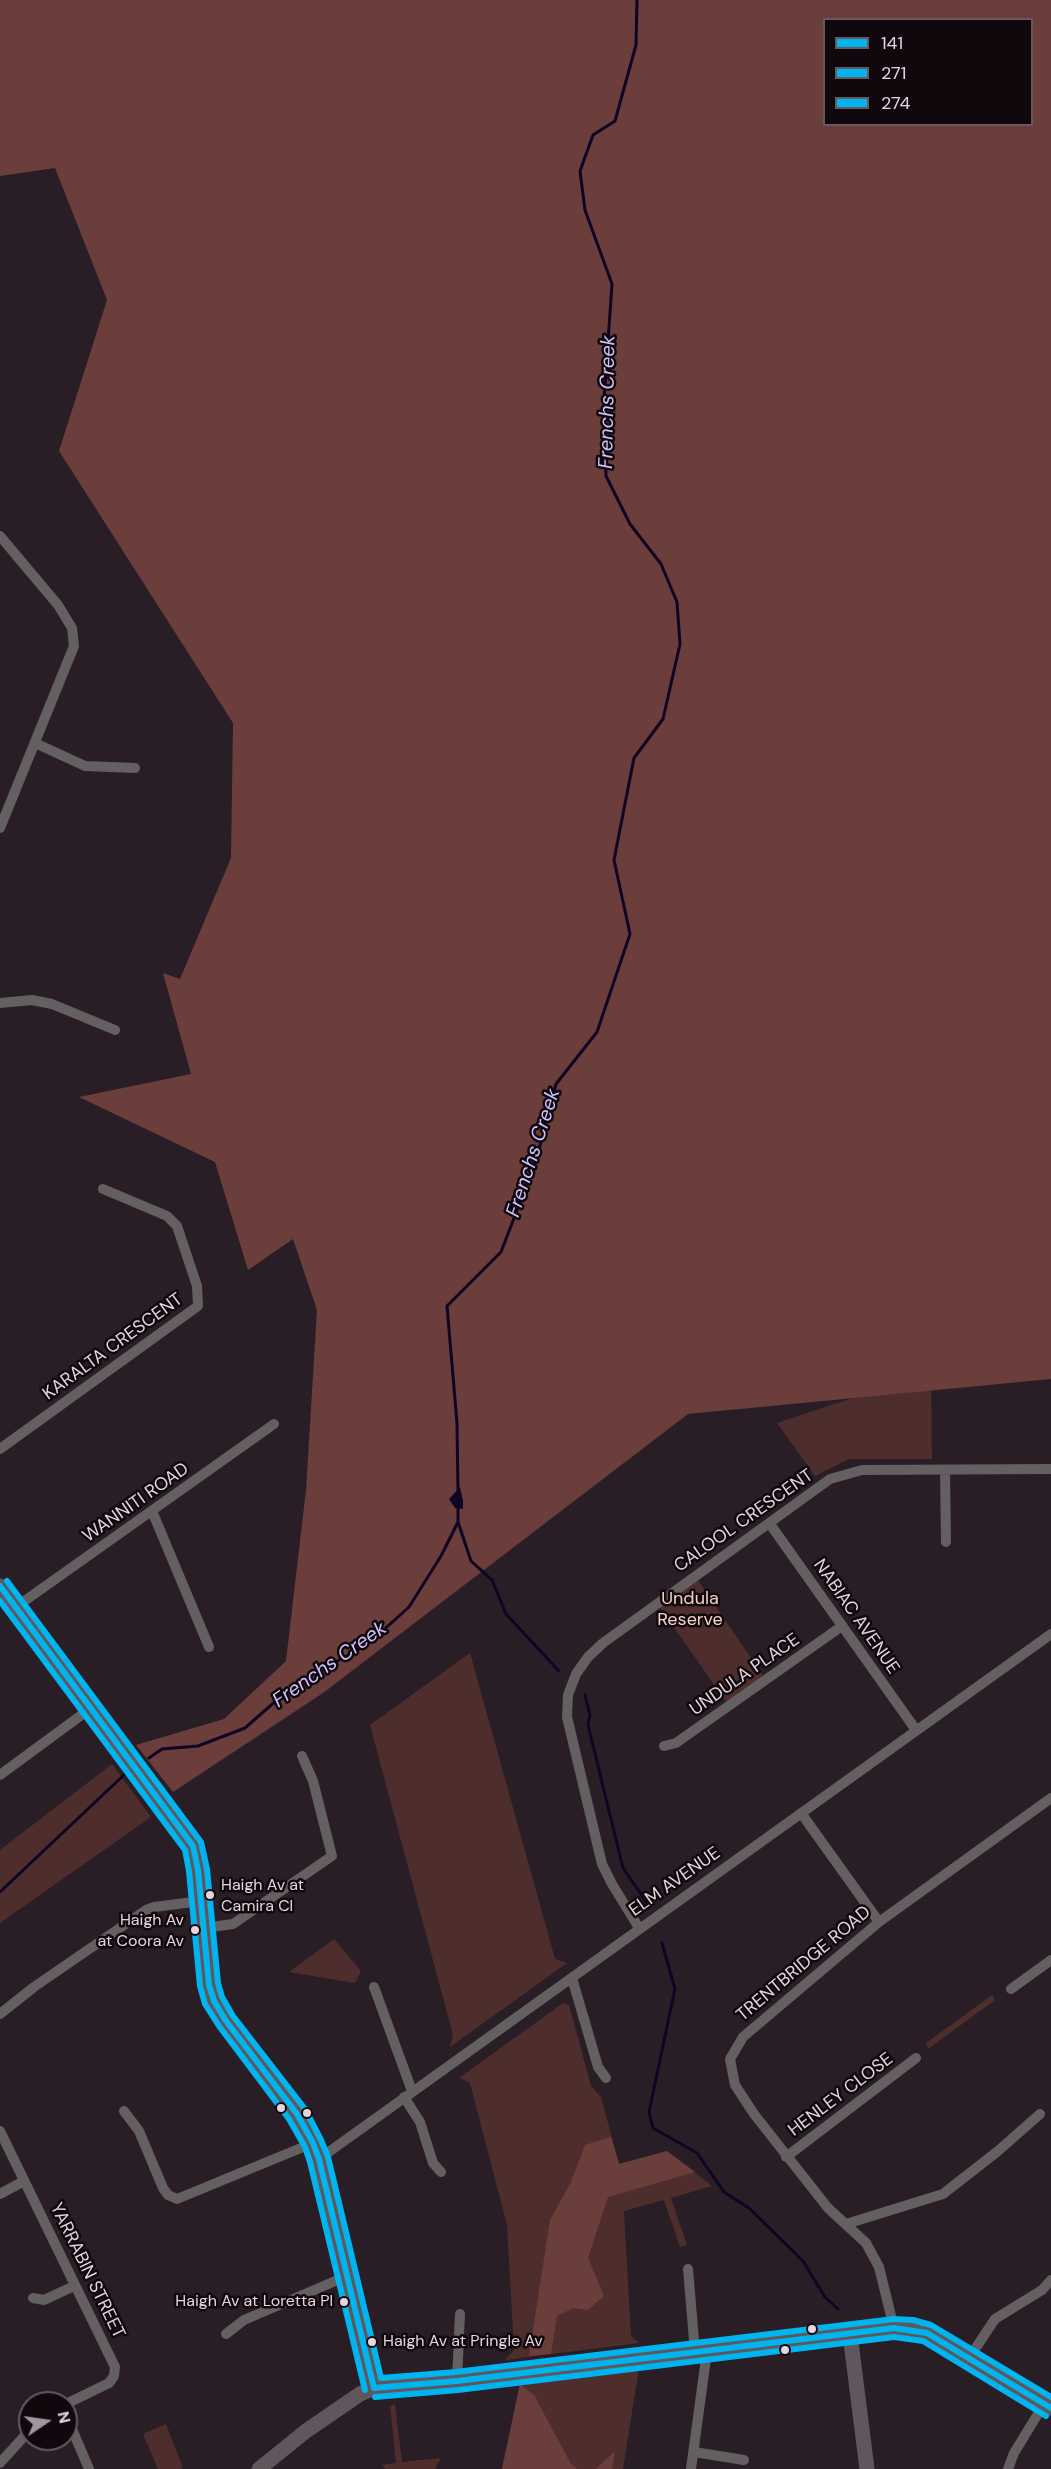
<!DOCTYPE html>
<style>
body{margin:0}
#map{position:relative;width:1051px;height:2469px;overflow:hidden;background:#291e26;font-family:"DM Sans",sans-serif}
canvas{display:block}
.legend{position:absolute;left:823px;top:18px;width:210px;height:108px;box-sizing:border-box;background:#11080e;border:2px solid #655a62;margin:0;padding:8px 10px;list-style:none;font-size:18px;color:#e4d5df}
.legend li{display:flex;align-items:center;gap:12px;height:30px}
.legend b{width:30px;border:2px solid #655a62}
.north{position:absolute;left:18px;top:2391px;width:60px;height:60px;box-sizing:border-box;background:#11080e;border:2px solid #655a62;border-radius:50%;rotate:77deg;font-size:16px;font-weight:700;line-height:24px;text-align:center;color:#e4d5df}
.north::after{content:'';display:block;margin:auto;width:21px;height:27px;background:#a3959e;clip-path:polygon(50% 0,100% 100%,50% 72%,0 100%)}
</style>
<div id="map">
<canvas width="1051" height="2469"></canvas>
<ul class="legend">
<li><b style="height:8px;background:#00b5ef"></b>141</li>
<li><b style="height:8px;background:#00b5ef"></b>271</li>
<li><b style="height:8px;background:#00b5ef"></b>274</li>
</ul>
<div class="north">N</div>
</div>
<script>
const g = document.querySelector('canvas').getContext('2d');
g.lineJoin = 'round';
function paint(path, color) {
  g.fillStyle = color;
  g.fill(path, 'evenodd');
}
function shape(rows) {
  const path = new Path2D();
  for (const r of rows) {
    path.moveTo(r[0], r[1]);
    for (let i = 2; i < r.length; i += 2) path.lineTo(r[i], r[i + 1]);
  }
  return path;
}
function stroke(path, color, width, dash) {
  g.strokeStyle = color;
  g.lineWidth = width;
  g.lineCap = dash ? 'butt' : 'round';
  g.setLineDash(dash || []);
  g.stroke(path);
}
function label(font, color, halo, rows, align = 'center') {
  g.font = font + ' "DM Sans",sans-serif';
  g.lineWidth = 5;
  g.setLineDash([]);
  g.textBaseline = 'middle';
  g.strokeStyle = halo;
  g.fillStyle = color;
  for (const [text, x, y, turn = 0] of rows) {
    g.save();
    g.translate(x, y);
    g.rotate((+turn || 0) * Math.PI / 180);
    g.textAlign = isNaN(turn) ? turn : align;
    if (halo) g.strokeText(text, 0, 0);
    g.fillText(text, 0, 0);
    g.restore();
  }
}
paint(shape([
 [931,1364,932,1459,849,1459,815,1476,777,1423,865,1394],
 [695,1576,766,1680,729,1706,657,1603],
 [470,1653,555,1959,567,1963,450,2047,453,2035,370,1725],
 [112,1764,151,1817,0,1923,0,1850],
 [334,1939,361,1971,355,1983,289,1972],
 [992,1995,995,2000,928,2049,926,2043],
 [563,2003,569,2005,591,2086,601,2097,619,2164,667,2151,712,2186,671,2198,687,2245,680,2247,664,2200,624,2211,631,2336,639,2343,505,2360,514,2350,507,2225,470,2083,459,2078],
 [639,2368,623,2469,502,2469,520,2384],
 [395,2404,402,2462,441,2458,435,2469,385,2469,382,2465,396,2463,390,2406],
 [166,2424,183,2468,180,2469,158,2469,143,2434]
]), '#4d2e2c');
paint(shape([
 [0,0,1051,0,1051,1379,688,1414,323,1693,173,1792,136,1745,224,1719,286,1661,306,1490,317,1310,293,1239,248,1270,215,1162,79,1097,191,1074,163,973,180,979,231,858,233,723,59,451,107,300,55,168,0,176],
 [824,20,1032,20,1032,124,824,124],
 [611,2137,619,2164,667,2151,695,2172,608,2197,588,2258,604,2296,588,2310,573,2308,557,2316,551,2354,529,2356,550,2220,570,2184,585,2145],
 [520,2384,534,2395,571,2464,577,2469,502,2469],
 [615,2451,612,2469,596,2469]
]), '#6c3e3b');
paint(shape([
 [460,1487,463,1501,463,1509,455,1508,449,1499]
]), '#100424');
stroke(shape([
 [458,1491,457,1423,447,1306,501,1252,536,1161,556,1084,597,1032,630,934,614,860,634,758,663,719,680,644,677,602,661,564,630,524,606,476,604,399,612,284,585,210,580,171,593,135,615,121,636,45,637,0],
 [458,1522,471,1561,492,1580,506,1614,559,1671],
 [585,1695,590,1715,588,1725,623,1868,647,1903],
 [149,1758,162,1749,198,1746,245,1728,294,1685,368,1644,409,1607,441,1556,458,1522,458,1506],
 [0,1892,126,1773],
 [662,1943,675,1989,649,2112,653,2128,697,2153,724,2192,749,2208,803,2261,825,2297,838,2309]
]), '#100424', 3);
stroke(shape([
 [0,536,58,605,72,628,74,646,0,828],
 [35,743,85,766,135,768],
 [0,1003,32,1000,52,1004,115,1030],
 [0,1449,198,1306,197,1286,177,1226,167,1216,103,1189],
 [945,1470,946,1542],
 [152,1511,209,1647],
 [770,1524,916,1730],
 [16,1607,274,1424],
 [664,1746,676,1743,842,1626],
 [0,1775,91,1708],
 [801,1813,879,1922],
 [204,1928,233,1924,332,1856,313,1781,302,1756],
 [639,1928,612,1884,602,1864,567,1717,568,1695,576,1674,588,1657,603,1643,830,1479,862,1470,1051,1469],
 [572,1978,598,2067,606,2078],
 [374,1987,412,2091],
 [1011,1989,1051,1960],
 [0,2014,34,1987,146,1910,154,1907,201,1901],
 [404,2097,420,2122,433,2163,441,2172],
 [124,2111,139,2131,163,2188,168,2195,177,2199,313,2143],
 [0,2131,115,2367,114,2376,109,2383,66,2404],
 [786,2157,916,2058],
 [319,2159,1051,1634],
 [0,2194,24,2181],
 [846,2224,943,2194,998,2151,1040,2114],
 [688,2269,695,2352],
 [33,2298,44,2300,74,2286],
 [894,2328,879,2267,866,2243,828,2208,754,2114,735,2085,730,2059,743,2037,879,1922,1051,1798],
 [226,2334,244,2320,347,2276],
 [969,2358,995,2319,1042,2290,1051,2280],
 [457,2381,460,2314],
 [66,2415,89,2469],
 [694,2452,744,2460],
 [0,2463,30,2430],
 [691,2469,707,2351],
 [1008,2469,1014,2453,1044,2404]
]), '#645f61', 10);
stroke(shape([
 [0,1586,193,1846,198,1870,209,1985,214,2001,226,2021,297,2114,313,2143,319,2159,374,2388],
 [850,2334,867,2469],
 [259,2469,306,2431,360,2394,374,2388,457,2381,894,2328,912,2329,927,2333,1051,2408]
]), '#5f575b', 15);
stroke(shape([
 [0,1586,193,1846,198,1870,209,1985,214,2001,226,2021,297,2114,313,2143,319,2159,374,2388],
 [374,2388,457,2381,894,2328,927,2333,1051,2408]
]), '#00b5ef', 6);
stroke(shape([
 [0,1601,185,1850,189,1871,200,1986,205,2004,219,2026,289,2119,305,2147,310,2162,365,2390],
 [375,2397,458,2390,894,2337,923,2341,1046,2416]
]), '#00b5ef', 6);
stroke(shape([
 [7,1581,201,1842,207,1869,218,1983,222,1997,233,2016,305,2109,321,2140,328,2157,381,2378,456,2372,894,2319,913,2320,931,2325,1051,2397]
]), '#00b5ef', 6);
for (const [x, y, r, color] of [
 [210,1895,5,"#e4d5df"],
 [195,1930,5,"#e4d5df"],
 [281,2108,5,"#e4d5df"],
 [307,2113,5,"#e4d5df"],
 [344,2302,5,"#e4d5df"],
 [812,2329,5,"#e4d5df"],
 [372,2342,5,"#e4d5df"],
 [785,2350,5,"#e4d5df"]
]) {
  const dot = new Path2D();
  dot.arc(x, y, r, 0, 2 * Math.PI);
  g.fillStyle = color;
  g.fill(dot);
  stroke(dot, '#11080e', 2);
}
label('16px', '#e4d5df', '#11080e', [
 ["Haigh Av at",221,1886],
 ["Camira Cl",221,1907],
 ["Haigh Av",184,1921,"right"],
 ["at Coora Av",184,1942,"right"],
 ["Haigh Av at Loretta Pl",333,2302,"right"],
 ["Haigh Av at Pringle Av",383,2342]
], 'left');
label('18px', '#e4d5df', '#11080e', [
 ["KARALTA CRESCENT",113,1347,-36],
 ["WANNITI ROAD",136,1503,-35],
 ["CALOOL CRESCENT",744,1521,-35],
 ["NABIAC AVENUE",856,1617,55],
 ["UNDULA PLACE",745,1675,-35],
 ["ELM AVENUE",675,1882,-35],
 ["TRENTBRIDGE ROAD",804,1964,-40],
 ["HENLEY CLOSE",841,2095,-37],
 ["YARRABIN STREET",87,2271,64]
]);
label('18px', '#f4d0cb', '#11080e', [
 ["Undula",690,1599],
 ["Reserve",690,1620]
]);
label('italic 20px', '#cdc2fd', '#11080e', [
 ["Frenchs Creek",608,402,-89],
 ["Frenchs Creek",534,1153,-72],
 ["Frenchs Creek",330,1665,-35]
]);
</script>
